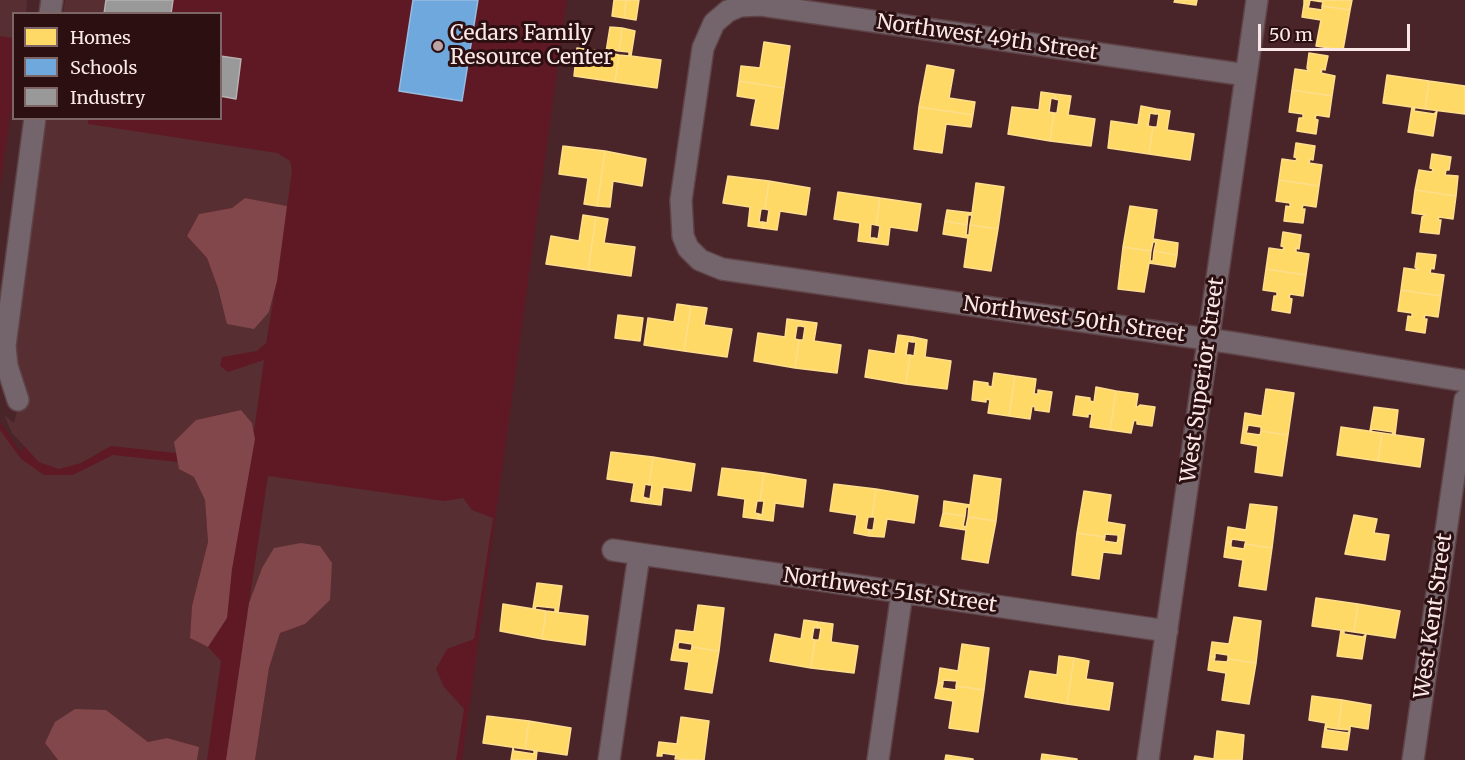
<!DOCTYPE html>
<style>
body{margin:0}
#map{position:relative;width:1465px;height:760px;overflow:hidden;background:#49252a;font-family:Merriweather,serif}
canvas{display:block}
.legend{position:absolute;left:12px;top:12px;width:210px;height:108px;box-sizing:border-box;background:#2c0f11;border:2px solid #7e6667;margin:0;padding:8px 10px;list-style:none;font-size:18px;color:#fae8e8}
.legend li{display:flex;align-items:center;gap:12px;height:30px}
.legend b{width:30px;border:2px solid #7e6667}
.scale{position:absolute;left:1258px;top:24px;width:152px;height:27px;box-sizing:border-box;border:3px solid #fae8e8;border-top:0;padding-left:8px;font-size:18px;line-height:21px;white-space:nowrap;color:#fae8e8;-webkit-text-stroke:4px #2c0f11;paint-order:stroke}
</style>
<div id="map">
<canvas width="1465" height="760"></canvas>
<ul class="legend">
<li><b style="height:16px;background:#ffd966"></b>Homes</li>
<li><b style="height:16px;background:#6fa8dc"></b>Schools</li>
<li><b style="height:16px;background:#999"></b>Industry</li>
</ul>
<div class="scale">50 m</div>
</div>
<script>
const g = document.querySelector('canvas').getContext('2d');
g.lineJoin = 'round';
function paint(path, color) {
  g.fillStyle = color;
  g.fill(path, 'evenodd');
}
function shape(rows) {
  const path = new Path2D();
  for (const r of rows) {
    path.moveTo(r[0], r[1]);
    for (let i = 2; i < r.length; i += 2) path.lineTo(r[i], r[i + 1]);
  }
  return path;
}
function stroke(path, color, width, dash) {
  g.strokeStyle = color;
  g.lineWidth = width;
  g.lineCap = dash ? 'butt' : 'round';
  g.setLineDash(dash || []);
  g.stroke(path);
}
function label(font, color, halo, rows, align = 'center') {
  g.font = font + ' Merriweather,serif';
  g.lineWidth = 6;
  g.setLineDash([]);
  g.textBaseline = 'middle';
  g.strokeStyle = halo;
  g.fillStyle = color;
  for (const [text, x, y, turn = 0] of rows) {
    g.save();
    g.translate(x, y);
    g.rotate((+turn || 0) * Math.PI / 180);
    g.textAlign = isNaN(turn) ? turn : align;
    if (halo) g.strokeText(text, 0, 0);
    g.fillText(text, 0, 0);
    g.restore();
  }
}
paint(shape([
 [84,0,567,0,462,760,0,760,0,422,22,454,68,119,220,118,220,14,82,13],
 [0,36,14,38,13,97,0,188]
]), '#5f1924');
paint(shape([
 [0,0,27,0,26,13,14,14,13,38,0,36],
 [65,0,106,0,104,13,63,14],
 [47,119,88,119,88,124,277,153,290,161,292,171,287,206,245,198,232,208,199,214,187,236,207,258,218,288,269,312,275,291,266,343,257,351,222,357,220,366,228,372,264,360,254,431,252,423,241,410,196,420,175,442,176,453,111,446,81,463,59,469,39,462,12,433,4,415,14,423,24,383,17,367,16,331],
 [0,430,21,459,44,475,73,475,113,455,178,462,179,469,194,477,205,499,208,542,192,606,190,638,208,647,221,661,207,760,197,760,198,747,167,738,148,742,106,710,45,743,58,760,0,760],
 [268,476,444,501,463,498,472,510,493,518,474,639,447,649,436,669,444,687,464,709,456,760,255,760,269,668,280,633,305,624,262,568,249,603]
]), '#572f32');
paint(shape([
 [245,198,287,206,277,281,269,312,254,329,227,324,218,288,207,258,187,236,199,214,232,208],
 [241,410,252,423,255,439,232,569,227,618,208,647,190,638,192,606,208,542,205,500,194,477,179,469,174,442,196,420],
 [301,543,320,546,332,563,330,600,305,624,280,633,269,668,255,760,226,760,249,603,262,568,274,548],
 [75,709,106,710,148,742,167,738,199,747,197,760,58,760,45,743,55,722]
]), '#82474b');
const homes = shape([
 [614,0,626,0,624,18,612,16,614,0],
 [626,0,639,0,636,20,624,18,626,0],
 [1175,0,1197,0,1196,5,1174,2,1175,0],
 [1304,0,1352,0,1350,10,1322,6,1323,2,1310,0,1309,5,1304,4,1304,0],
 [1304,4,1309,5,1308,8,1322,10,1322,6,1350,10,1343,50,1316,46,1321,20,1302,17,1304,4],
 [610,27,622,28,619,51,609,49,609,53,619,55,615,82,574,76,577,48,606,52,610,27],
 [622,28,635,31,631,56,661,60,657,88,615,82,619,55,629,56,629,52,619,51,622,28],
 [764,42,790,46,784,88,739,81,741,66,760,68,764,42],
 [1309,53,1328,56,1325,70,1322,69,1321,73,1335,76,1332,96,1292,90,1295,69,1309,71,1307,68,1309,53],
 [927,65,954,70,949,98,975,102,973,115,919,107,927,65],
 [1387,75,1429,81,1425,109,1383,103,1387,75],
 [739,81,784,88,778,129,751,125,756,99,737,96,739,81],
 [1429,81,1465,86,1465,114,1425,109,1429,81],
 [1292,90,1332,96,1329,117,1316,115,1315,119,1318,120,1316,134,1297,131,1299,118,1303,118,1303,114,1289,112,1292,90],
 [1041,92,1055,94,1055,99,1051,98,1049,112,1054,113,1050,141,1008,134,1012,107,1039,110,1041,92],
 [1055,94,1071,96,1068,115,1095,119,1091,146,1050,141,1054,113,1057,113,1059,100,1055,99,1055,94],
 [1141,106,1156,109,1155,114,1150,113,1148,126,1153,127,1149,154,1108,148,1111,121,1138,125,1141,106],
 [919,107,973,115,971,127,946,124,942,153,914,149,919,107],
 [1412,107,1415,107,1414,111,1434,114,1437,111,1433,136,1408,132,1412,107],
 [1156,109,1170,111,1167,130,1194,134,1190,160,1149,154,1153,127,1157,127,1159,114,1155,114,1156,109],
 [1296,143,1315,146,1313,160,1310,159,1309,163,1322,165,1319,186,1279,180,1282,159,1296,161,1297,158,1294,157,1296,143],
 [563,146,605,151,597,206,584,204,588,178,559,174,563,146],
 [605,151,646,159,642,186,613,181,610,207,597,206,605,151],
 [1432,154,1451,157,1449,170,1446,170,1445,175,1458,176,1456,196,1415,190,1419,170,1432,172,1433,169,1430,168,1432,154],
 [728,176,769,181,765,209,761,209,759,222,763,222,762,228,748,226,750,207,723,203,728,176],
 [1279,180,1319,186,1316,207,1303,205,1302,209,1305,209,1303,223,1284,221,1286,206,1290,207,1290,203,1276,201,1279,180],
 [769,181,810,188,806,215,780,211,777,230,762,228,763,222,767,223,769,210,765,209,769,181],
 [976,183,1004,187,998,229,970,225,972,215,968,215,967,225,945,221,947,210,972,213,976,183],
 [1415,190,1456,196,1453,219,1439,217,1438,220,1441,220,1439,234,1420,232,1422,217,1426,215,1412,213,1415,190],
 [838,192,880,198,876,225,871,224,870,238,874,238,873,243,858,241,860,223,834,219,838,192],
 [880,198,921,204,917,231,890,227,888,245,873,243,874,238,878,239,880,226,876,225,880,198],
 [1130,206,1157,210,1153,239,1178,243,1177,255,1154,251,1156,242,1153,242,1151,251,1123,247,1130,206],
 [583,215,596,217,588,270,546,264,551,236,579,241,583,215],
 [596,217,608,219,604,243,635,247,631,276,588,270,596,217],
 [945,221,967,225,966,235,969,235,970,225,998,229,991,271,964,267,968,238,943,234,945,221],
 [1283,232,1301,235,1299,249,1296,248,1296,252,1309,254,1306,275,1266,269,1269,248,1283,250,1284,247,1281,246,1283,232],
 [1123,247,1151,251,1150,261,1153,261,1154,251,1177,255,1175,267,1149,263,1144,292,1118,289,1123,247],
 [1417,253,1436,255,1434,269,1431,268,1430,273,1444,275,1441,296,1401,290,1404,268,1418,270,1415,267,1417,253],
 [1266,269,1306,275,1303,296,1290,294,1289,298,1292,299,1290,313,1272,310,1274,296,1277,296,1277,292,1263,290,1266,269],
 [1401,290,1441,296,1438,317,1425,315,1424,319,1427,319,1425,333,1406,330,1408,316,1412,317,1412,313,1398,311,1401,290],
 [677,304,691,306,684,351,644,345,648,318,674,322,677,304],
 [691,306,707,308,704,325,732,329,727,357,684,351,691,306],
 [618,315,643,318,640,341,615,338,618,315],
 [787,319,802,321,801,326,797,326,795,339,799,340,795,368,754,361,758,333,785,337,787,319],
 [802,321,817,323,814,341,841,345,837,373,795,368,799,340,803,340,805,327,801,326,802,321],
 [898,335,913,337,912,342,908,341,906,355,910,355,906,384,865,377,869,350,895,354,898,335],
 [913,337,927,340,925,357,951,361,947,389,906,384,910,355,914,356,916,342,912,342,913,337],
 [994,373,1015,376,1009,416,988,413,990,400,986,399,986,402,972,400,974,381,988,383,988,386,992,387,994,373],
 [1015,376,1036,379,1034,394,1038,394,1038,390,1052,392,1049,412,1035,410,1035,407,1032,406,1030,419,1009,416,1015,376],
 [1096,387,1116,391,1110,430,1090,427,1092,414,1088,414,1088,417,1073,415,1076,396,1090,398,1090,401,1094,402,1096,387],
 [1266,389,1294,393,1288,435,1261,431,1261,427,1248,425,1247,430,1243,429,1245,413,1262,416,1266,389],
 [1116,391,1138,394,1136,408,1140,405,1155,407,1152,426,1137,424,1137,421,1134,420,1131,433,1110,430,1116,391],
 [1374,407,1398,410,1395,435,1392,435,1393,432,1373,429,1370,431,1374,407],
 [1341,427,1382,433,1378,461,1337,455,1341,427],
 [1243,429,1247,430,1246,433,1260,435,1261,431,1288,435,1282,476,1255,472,1258,446,1241,443,1243,429],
 [1382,433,1424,439,1420,467,1378,461,1382,433],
 [611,452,653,457,649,485,645,484,643,497,646,498,645,503,631,501,634,483,607,479,611,452],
 [653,457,695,464,691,491,663,487,661,505,645,503,646,498,650,499,652,485,649,485,653,457],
 [722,468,764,473,760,501,757,501,755,513,759,514,758,519,743,517,745,499,718,495,722,468],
 [764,473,806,480,803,507,775,503,773,521,758,519,759,514,762,515,764,501,760,501,764,473],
 [974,475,1001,479,996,521,968,517,969,507,966,507,965,516,943,513,944,501,970,505,974,475],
 [834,484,876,489,872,517,868,517,866,529,870,530,869,536,854,533,857,515,830,511,834,484],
 [876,489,918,496,914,523,887,519,884,537,869,536,870,530,873,530,875,517,872,517,876,489],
 [1084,491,1111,495,1107,522,1125,525,1123,539,1118,539,1118,535,1105,534,1105,537,1077,533,1084,491],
 [1250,504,1277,507,1272,548,1245,544,1246,541,1232,539,1231,543,1226,542,1228,527,1246,530,1250,504],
 [943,513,965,516,963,526,966,527,968,517,996,521,988,563,962,559,966,530,940,526,943,513],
 [1354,515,1377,519,1374,533,1389,535,1385,560,1345,554,1354,515],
 [1077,533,1105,537,1104,541,1117,543,1118,539,1123,539,1121,554,1103,552,1099,579,1072,575,1077,533],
 [1226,542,1231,543,1231,547,1244,549,1245,544,1272,548,1266,590,1239,586,1243,560,1224,557,1226,542],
 [537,583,562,586,558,613,555,612,555,608,536,606,535,609,533,608,537,583],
 [1316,598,1358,604,1354,632,1312,626,1316,598],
 [503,604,546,611,542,639,500,631,503,604],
 [1358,604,1400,611,1395,638,1354,632,1358,604],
 [698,605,724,608,719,651,692,647,692,644,679,642,678,645,674,644,676,630,694,632,698,605],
 [546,611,588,616,585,645,542,639,546,611],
 [1234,617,1261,621,1256,663,1228,659,1228,655,1215,653,1215,657,1210,656,1212,642,1229,644,1234,617],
 [804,620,818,622,817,628,814,627,812,639,815,640,811,668,770,661,775,634,801,639,804,620],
 [818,622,833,624,831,642,858,646,854,673,811,668,815,640,819,640,821,628,817,628,818,622],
 [1341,630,1344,631,1344,634,1363,637,1366,634,1362,659,1337,656,1341,630],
 [674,644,678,645,678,649,691,651,692,647,719,651,712,693,685,689,689,662,671,660,674,644],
 [962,644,989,648,984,690,956,686,957,681,943,680,943,683,938,683,940,668,958,671,962,644],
 [1059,656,1074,658,1067,704,1025,697,1030,671,1057,675,1059,656],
 [1210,656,1215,657,1214,661,1227,662,1228,659,1256,663,1249,704,1222,700,1226,673,1208,670,1210,656],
 [1074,658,1089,661,1086,679,1113,683,1109,710,1067,704,1074,658],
 [938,683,943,683,942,688,956,690,956,686,984,690,978,732,949,728,953,701,935,698,938,683],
 [1312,696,1342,700,1338,729,1325,727,1326,723,1309,720,1312,696],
 [1342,700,1371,705,1368,729,1350,726,1350,730,1338,729,1342,700],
 [487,716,529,721,525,749,483,743,487,716],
 [681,717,709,721,704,760,675,759,676,755,662,753,662,756,657,756,659,742,677,744,681,717],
 [529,721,571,728,567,755,525,749,529,721],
 [1325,727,1327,730,1348,733,1350,730,1347,750,1322,747,1325,727],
 [1217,731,1244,735,1242,760,1194,760,1195,756,1214,759,1217,731],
 [513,748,514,751,534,754,534,751,537,751,536,760,511,760,513,748],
 [1042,754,1077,759,1077,760,1041,760,1042,754],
 [946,755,973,759,973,760,945,760,946,755]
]);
paint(homes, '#ffd966');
stroke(homes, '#fede8d', 1.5);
const schools = shape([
 [413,0,478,0,462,101,399,91,413,0]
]);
paint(schools, '#6fa8dc');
stroke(schools, '#99bbe0', 1.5);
const industry = shape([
 [106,0,173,0,171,14,104,14,106,0],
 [220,56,241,59,236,99,220,96,220,56]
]);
paint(industry, '#999');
stroke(industry, '#b6b1b1', 1.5);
const street = shape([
 [50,14,52,0],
 [1246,75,761,5,740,6,728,11,714,23,703,48,681,200,683,236,688,248,700,260,722,269,1234,343,1465,381],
 [18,400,7,366,5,346,35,118],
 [613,550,1167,631],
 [609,760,639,555],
 [878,760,902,593],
 [1148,760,1257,0],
 [1413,760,1465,400]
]);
stroke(street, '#5f4347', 24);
stroke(street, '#73656b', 21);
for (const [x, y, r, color] of [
 [438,46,6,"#bca4a6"]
]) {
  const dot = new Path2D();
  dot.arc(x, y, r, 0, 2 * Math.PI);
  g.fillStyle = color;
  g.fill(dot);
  stroke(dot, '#2c0f11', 2);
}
label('21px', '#fae8e8', '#2c0f11', [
 ["Cedars Family",450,34],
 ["Resource Center",450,58]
], 'left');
label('21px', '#fae8e8', '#2c0f11', [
 ["Northwest 49th Street",987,38,8],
 ["Northwest 50th Street",1074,320,8],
 ["West Superior Street",1203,380,-82],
 ["Northwest 51st Street",890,591,8],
 ["West Kent Street",1434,616,-82]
]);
</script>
